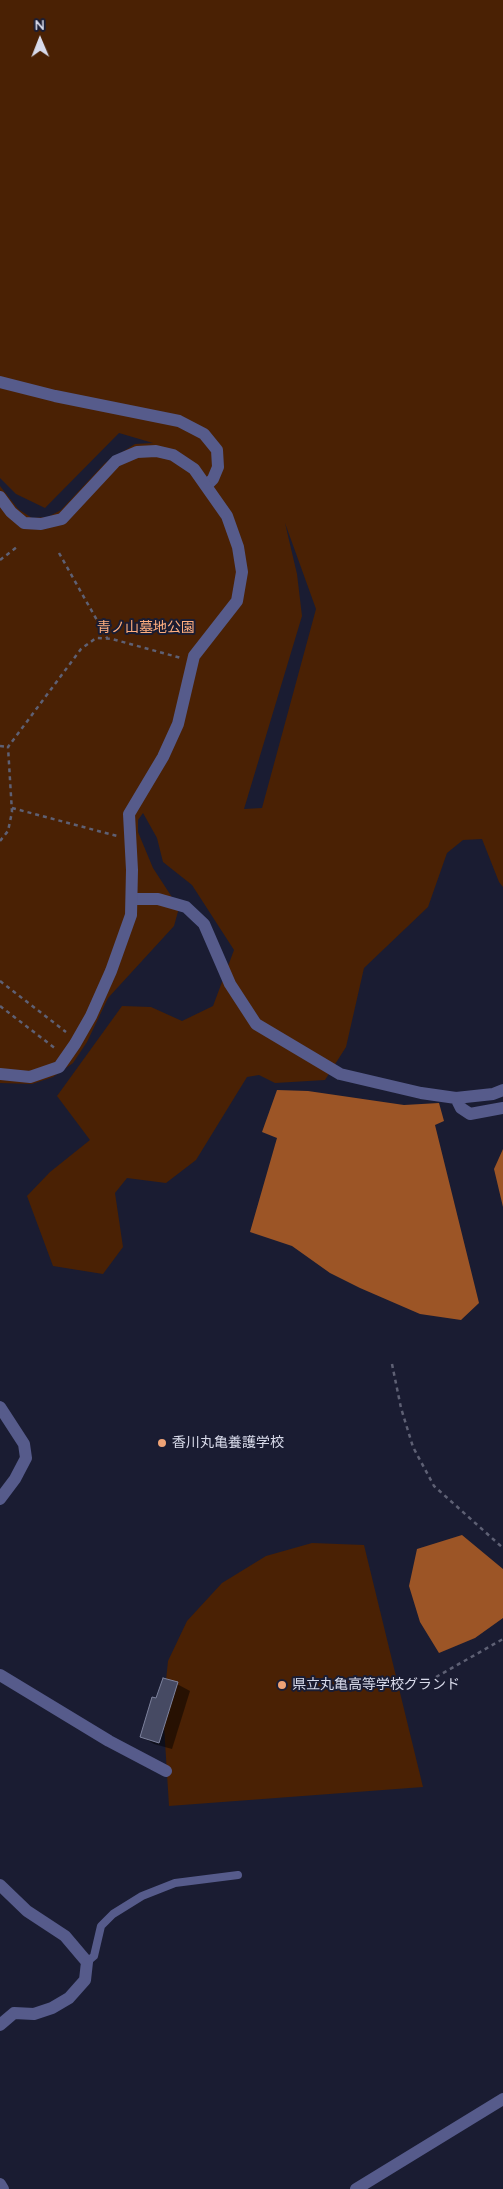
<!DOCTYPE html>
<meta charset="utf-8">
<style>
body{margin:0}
#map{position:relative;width:503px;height:2189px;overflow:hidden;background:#1a1c32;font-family:Quicksand,sans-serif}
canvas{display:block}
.north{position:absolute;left:15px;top:15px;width:50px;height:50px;-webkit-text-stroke:4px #1a1c32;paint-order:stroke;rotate:359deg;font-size:14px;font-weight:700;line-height:20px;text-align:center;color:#d8daea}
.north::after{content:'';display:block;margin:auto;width:18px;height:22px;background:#d8daea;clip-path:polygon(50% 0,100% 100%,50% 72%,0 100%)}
</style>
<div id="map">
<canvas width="503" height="2189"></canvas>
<div class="north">N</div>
</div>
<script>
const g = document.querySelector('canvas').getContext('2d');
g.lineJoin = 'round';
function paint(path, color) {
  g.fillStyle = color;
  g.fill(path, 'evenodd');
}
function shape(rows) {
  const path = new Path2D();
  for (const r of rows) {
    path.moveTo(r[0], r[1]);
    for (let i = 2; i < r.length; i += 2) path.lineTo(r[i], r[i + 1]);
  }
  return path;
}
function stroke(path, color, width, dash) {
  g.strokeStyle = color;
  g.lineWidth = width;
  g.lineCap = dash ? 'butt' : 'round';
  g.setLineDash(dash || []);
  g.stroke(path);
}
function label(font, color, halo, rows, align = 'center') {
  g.font = font + ' Quicksand,"Noto Sans JP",sans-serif';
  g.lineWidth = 4;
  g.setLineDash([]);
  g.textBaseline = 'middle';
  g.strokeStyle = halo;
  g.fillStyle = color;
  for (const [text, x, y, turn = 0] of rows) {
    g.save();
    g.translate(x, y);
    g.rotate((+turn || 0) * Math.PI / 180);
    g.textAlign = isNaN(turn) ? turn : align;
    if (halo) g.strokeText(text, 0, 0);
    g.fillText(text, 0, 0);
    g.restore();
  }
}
paint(shape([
 [0,0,503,0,503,887,499,882,482,839,463,840,447,853,428,907,364,968,346,1047,325,1080,275,1083,259,1075,247,1077,196,1160,166,1183,127,1178,115,1193,123,1247,103,1274,53,1266,27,1196,50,1172,90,1140,57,1096,122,1006,151,1007,182,1021,213,1006,234,950,192,885,163,862,157,838,143,813,138,820,138,832,153,868,179,908,174,926,108,998,87,1042,73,1063,53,1077,32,1084,0,1083,0,486,18,509,32,518,48,517,61,510,105,463,135,444,153,443,119,433,45,508,16,494,0,478],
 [285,523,316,609,262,808,244,809,302,616,297,574],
 [312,1543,364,1545,423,1787,169,1806,163,1709,168,1661,187,1621,222,1583,266,1556]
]), '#4a2104');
paint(shape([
 [277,1090,308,1091,404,1105,439,1103,444,1121,435,1125,479,1303,461,1320,420,1314,360,1288,330,1273,292,1246,250,1232,277,1138,262,1132],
 [503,1149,503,1207,494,1169],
 [462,1535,503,1569,503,1618,475,1638,439,1653,420,1622,409,1586,417,1549]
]), '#9c5526');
paint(shape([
 [177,1684,190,1691,172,1749,154,1744,141,1736,157,1700]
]), '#0007');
const building = shape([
 [163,1678,178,1682,159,1743,140,1737,152,1697,156,1698,163,1678]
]);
paint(building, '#464a63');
stroke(building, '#7d829d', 1);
stroke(shape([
 [59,553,107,638],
 [0,560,17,547],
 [0,746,8,747],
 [12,808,117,836],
 [0,841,8,831,12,812,8,747,81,649,96,638,112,639,181,658],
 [0,981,66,1032],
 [0,1006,56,1049],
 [392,1364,401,1408,413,1447,434,1486,503,1548],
 [436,1677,503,1639]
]), '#5e6074', 2.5, [4, 4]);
stroke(shape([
 [87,1962,94,1956,101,1926,113,1914,142,1896,175,1883,238,1875]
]), '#565b8b', 8);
stroke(shape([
 [0,382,55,396,179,421,204,434,217,450,218,467,213,479,207,485],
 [132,899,158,899,186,907,204,924,230,984,256,1024,340,1074,421,1093,456,1098,493,1094,503,1090],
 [456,1098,461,1108,470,1114,503,1108],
 [0,1407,24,1444,26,1458,15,1479,0,1499],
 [0,1675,109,1741,166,1771],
 [0,1885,27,1911,65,1936,87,1962,85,1980,69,1998,52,2008,34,2014,14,2013,0,2025],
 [0,2184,3,2189],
 [356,2189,503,2099]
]), '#565b8b', 12);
stroke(shape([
 [0,497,11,512,24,523,41,524,62,519,116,461,137,452,156,451,173,455,194,469,227,516,238,547,242,572,237,601,194,656,178,724,163,757,129,814,132,870,131,915,111,971,91,1016,75,1044,59,1067,30,1077,0,1074]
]), '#565b8b', 12);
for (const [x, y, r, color] of [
 [162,1443,5,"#efa376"],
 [282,1685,5,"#efa376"]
]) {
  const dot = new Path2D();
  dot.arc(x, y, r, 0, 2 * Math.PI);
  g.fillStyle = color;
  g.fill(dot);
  stroke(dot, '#1a1c32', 2);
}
label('14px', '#ffaf7f', '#1a1c32', [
 ["青ノ山墓地公園",146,628]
]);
label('14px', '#d8daea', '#1a1c32', [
 ["香川丸亀養護学校",172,1443],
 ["県立丸亀高等学校グランド",292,1685]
], 'left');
</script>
